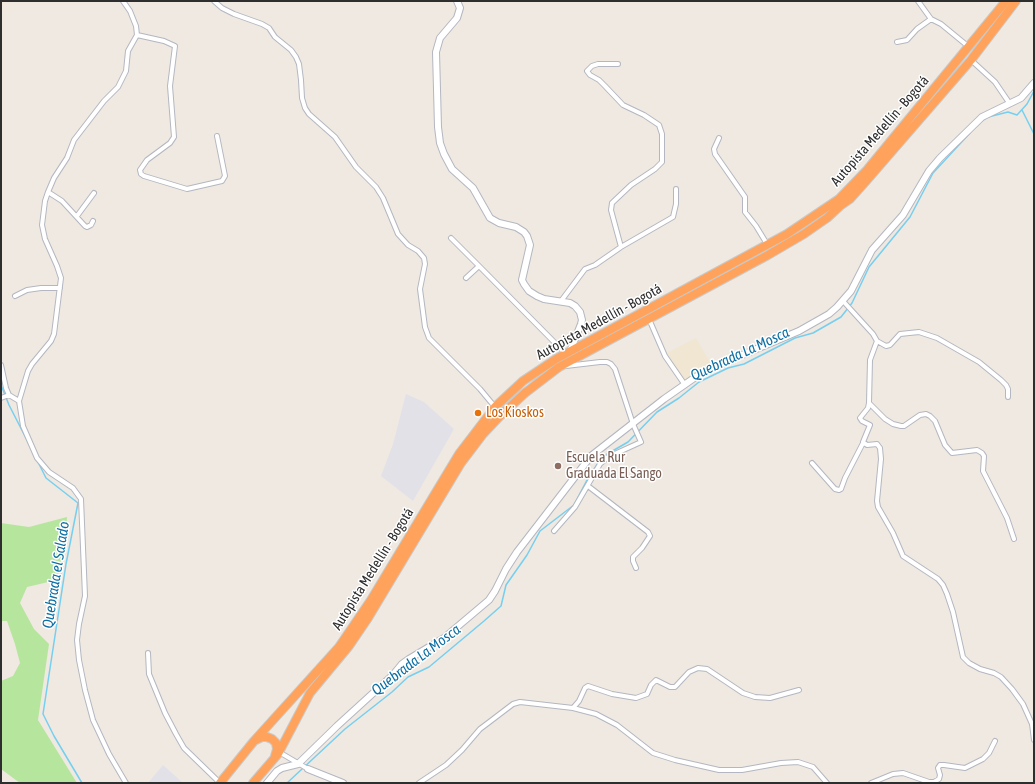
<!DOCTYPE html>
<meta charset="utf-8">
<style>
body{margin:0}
#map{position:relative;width:1035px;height:784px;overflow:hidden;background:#efe9e1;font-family:"Asap Condensed",sans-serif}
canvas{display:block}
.frame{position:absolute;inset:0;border:2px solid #2e2e2e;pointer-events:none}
</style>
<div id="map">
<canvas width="1035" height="784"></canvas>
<div class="frame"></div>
</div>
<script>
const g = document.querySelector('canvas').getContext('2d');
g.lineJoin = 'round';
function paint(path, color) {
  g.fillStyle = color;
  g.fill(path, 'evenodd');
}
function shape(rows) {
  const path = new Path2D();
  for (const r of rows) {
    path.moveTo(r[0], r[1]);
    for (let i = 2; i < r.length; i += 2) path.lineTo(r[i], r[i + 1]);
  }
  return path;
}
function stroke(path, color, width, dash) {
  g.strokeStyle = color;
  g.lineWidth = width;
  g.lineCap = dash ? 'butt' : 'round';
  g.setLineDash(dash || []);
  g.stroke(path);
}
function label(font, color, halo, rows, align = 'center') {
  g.font = font + ' "Asap Condensed",sans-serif';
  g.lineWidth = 3;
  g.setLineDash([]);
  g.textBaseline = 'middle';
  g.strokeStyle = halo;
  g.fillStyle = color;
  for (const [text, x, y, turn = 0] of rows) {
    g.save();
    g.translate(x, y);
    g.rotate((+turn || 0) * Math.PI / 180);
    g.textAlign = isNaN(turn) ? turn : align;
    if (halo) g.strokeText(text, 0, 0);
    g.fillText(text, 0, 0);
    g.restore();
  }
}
paint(shape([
 [406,394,424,402,454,429,413,501,381,476,393,444],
 [163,765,183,783,148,783]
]), '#e3e1e8');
paint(shape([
 [696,338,712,366,685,383,667,353]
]), '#f0e6d1');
paint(shape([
 [67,517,65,550,61,579,27,587,20,603,34,629,49,644,38,720,77,783,20,783,1,769,1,681,13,676,20,663,15,644,7,621,1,621,1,523,29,527]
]), '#b6e59e');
stroke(shape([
 [1022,110,1034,134],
 [979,123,988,117,1008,112,1017,115,1027,104,1034,91],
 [1,385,9,405,28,442],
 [38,462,46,478,78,503,66,564,43,714,54,736,82,783],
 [287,783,345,729,392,692,408,677,429,667,484,621,501,606,506,585,527,555,540,531,574,505,587,480,602,457,628,442,657,412,679,398,699,382,728,368,744,364,795,338,813,333,841,317,852,303,869,267,910,217,933,173,970,133]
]), '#75cff0', 1.5);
const street = shape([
 [123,1,130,11,136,26,137,35,128,51,126,71,118,87,104,101,74,140,67,158,54,178,48,192,45,201,42,225,45,239,57,266,61,278,54,334,51,341,32,364,28,371,19,401,23,426,37,458,49,472,73,488,81,499,85,596,79,624,77,640,79,660,85,690,93,720,109,754,126,783],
 [214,1,222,8,234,14,262,24,269,28,275,37,291,50,296,57,299,64,301,80,302,98,305,108,309,114,335,137,356,167,376,187,383,198,398,234,408,245,418,251,424,258,425,264,420,289,425,327,429,338,480,389,495,407],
 [918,1,931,19,941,24,969,47],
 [137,35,164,41,175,46,170,86,174,137,170,143,147,160,140,170,141,174,144,176,187,189,222,181,225,176,217,136],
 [897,42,907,40,917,29,931,19],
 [971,60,995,82,1010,104],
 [719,138,714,149,715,154,745,197,745,212,756,226,767,244],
 [48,192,62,201,85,226,87,227,91,225,93,221],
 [77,216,94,193],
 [451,238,479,266],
 [621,247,673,217,676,204,676,189],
 [466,278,479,266,565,353],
 [15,296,27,290,41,288,60,288],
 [561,301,585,269,595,265,621,247,611,210,612,203,631,185,655,169,662,162,662,134,659,125,644,115,623,105,605,86,599,80,590,75,587,71,592,66,598,64,618,64],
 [843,301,873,334,877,341,870,360,869,403,868,408,860,418,862,421,870,425,863,442,867,445,877,444,880,448,881,459,877,501,878,507,893,533,903,556,938,579,943,585,947,594,953,612,963,657,969,663,980,669,994,673,1001,677,1012,689,1023,704,1032,724,1034,740],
 [649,319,665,356,685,385],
 [877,341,886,346,890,345,900,334,919,332,937,338,979,362,1001,380,1006,385,1008,389,1008,397],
 [1,365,6,388,9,395,19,401],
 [1,398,9,395],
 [869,403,885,419,893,424,901,426,904,426,920,415,926,414,930,416,935,421,945,445,952,453,977,450,982,453,984,456,983,471,1007,518,1014,539],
 [812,463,835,489,839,490,841,489,845,478,863,443],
 [588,486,648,532,650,536,642,548,633,557,633,561,636,568],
 [554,531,575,507,600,464,608,457,641,442,633,424,615,369,611,364,607,362,600,362,566,366],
 [148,653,149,674,165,713,176,734,184,748,220,783],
 [573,708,579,701,585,688,588,686,612,694,636,698,647,694,651,685,656,680,670,687,675,687,689,672,698,668,707,669,743,693,755,697,770,698,799,690],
 [279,752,308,769],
 [419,783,446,765,462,750,480,729,488,723,513,704,520,702,573,708,596,714,617,725,653,753,675,760,719,770,742,770,781,763,798,762,813,767,827,783],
 [871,783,893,774,903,773,929,782,934,782,939,779,940,775,938,768,940,765,944,765,965,768,983,759,989,753,995,741]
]);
const secondary = shape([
 [457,1,460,8,457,18,440,38,436,52,438,127,440,143,444,154,452,169,473,188,490,218,499,223,516,227,524,232,527,236,530,245,522,280,524,284,529,291,537,296,544,299,570,303,575,306,580,312,582,320,581,324,571,349],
 [308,769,343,783],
 [267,783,277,771,282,768,298,764,337,726,393,675,402,664,409,659,444,638,489,600,495,591,506,569,517,552,591,456,664,399,697,376,709,369,799,331,829,314,837,307,851,291,872,250,903,215,929,171,940,158,982,117,1021,98,1034,83]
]);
const highway = shape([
 [256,740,262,737,267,737,272,739,276,743,277,749,275,756],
 [220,783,254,741,339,647,371,600,459,454,495,407,523,381,556,359,787,234,839,199,867,170,1006,1],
 [253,783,278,754,310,693,349,646,368,618,461,463,483,434,500,416,525,393,559,367,768,255,804,234,827,218,840,206,850,199,867,180,971,60,1016,1]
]);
stroke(street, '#b4b7c1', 6);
stroke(secondary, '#b4b7c1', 8);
stroke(highway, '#c9c9c9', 10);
stroke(street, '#fff', 4);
stroke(secondary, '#fff', 6);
stroke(highway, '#ffa35c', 8);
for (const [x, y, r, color] of [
 [478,413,4,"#e8710a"],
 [558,466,4,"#8d6e63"]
]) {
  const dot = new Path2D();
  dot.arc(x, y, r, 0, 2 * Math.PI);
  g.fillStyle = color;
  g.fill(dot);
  stroke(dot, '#fff', 1.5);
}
label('14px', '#2e2e2e', '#fff', [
 ["Autopista Medellín - Bogotá",880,131,-49],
 ["Autopista Medellín - Bogotá",599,322,-29],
 ["Autopista Medellín - Bogotá",373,569,-58]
]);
label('14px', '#c56008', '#fff', [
 ["Los Kioskos",486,413]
], 'left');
label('14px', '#785e54', '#fff', [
 ["Escuela Rur",566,458],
 ["Graduada El Sango",566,474]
], 'left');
label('italic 15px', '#0d6fa3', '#fff', [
 ["Quebrada La Mosca",740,354,-25],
 ["Quebrada el Salado",56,575,-81],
 ["Quebrada La Mosca",416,660,-37]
]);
</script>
